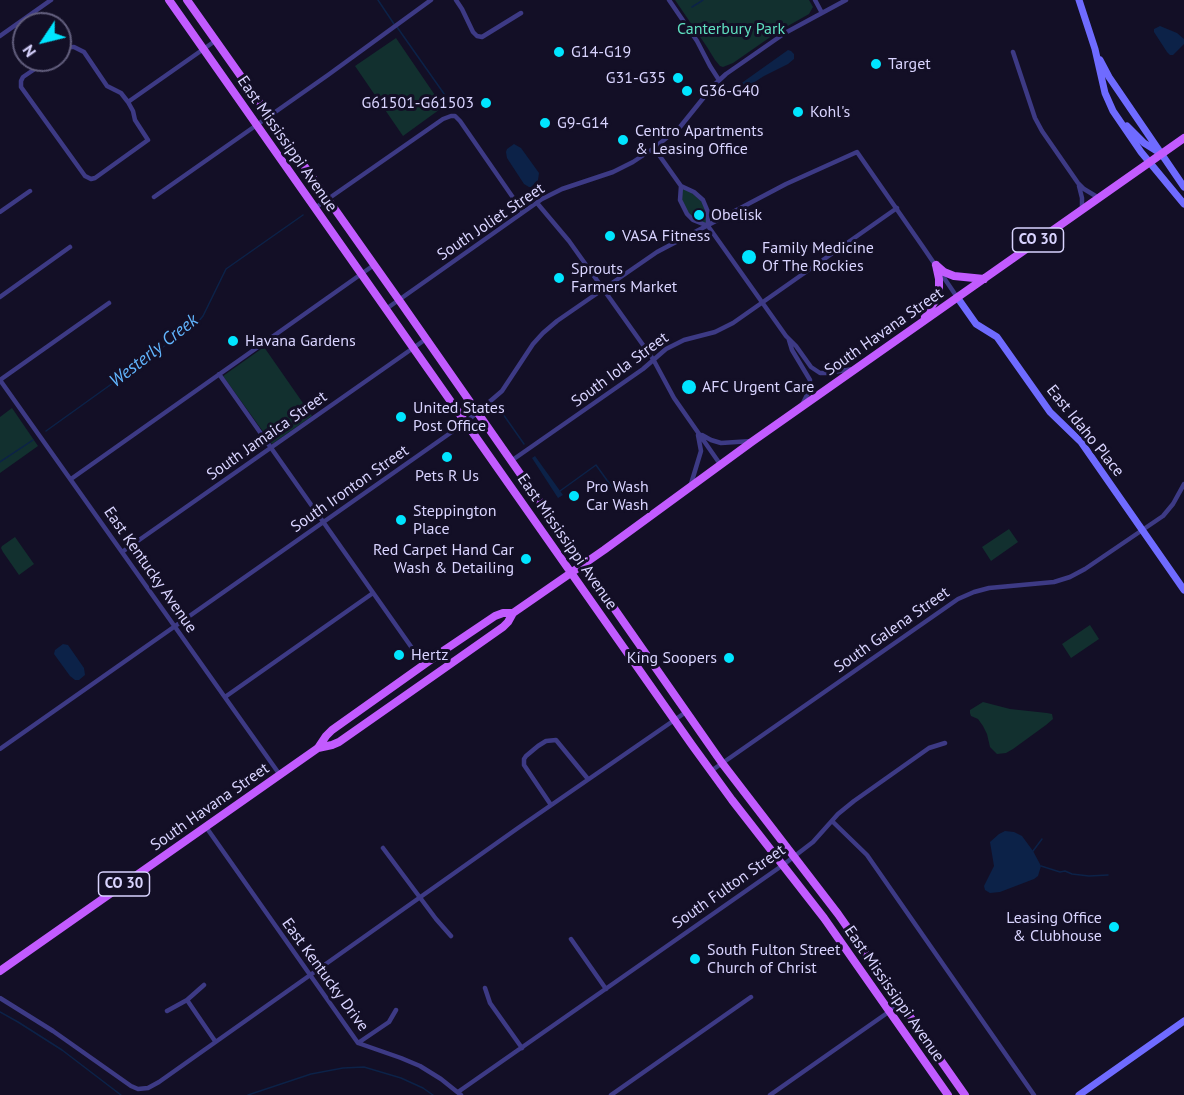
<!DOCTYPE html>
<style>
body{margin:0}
#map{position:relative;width:1184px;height:1095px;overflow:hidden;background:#130f26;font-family:"PT Sans",sans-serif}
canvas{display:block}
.north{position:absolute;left:12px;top:12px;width:60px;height:60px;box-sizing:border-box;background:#130f26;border:2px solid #625e7d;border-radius:50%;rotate:235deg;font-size:16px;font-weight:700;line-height:24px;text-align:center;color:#d9d4ff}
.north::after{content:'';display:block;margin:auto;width:21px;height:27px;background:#00e5ff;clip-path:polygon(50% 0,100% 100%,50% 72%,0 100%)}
</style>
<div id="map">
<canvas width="1184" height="1095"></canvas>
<div class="north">N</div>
</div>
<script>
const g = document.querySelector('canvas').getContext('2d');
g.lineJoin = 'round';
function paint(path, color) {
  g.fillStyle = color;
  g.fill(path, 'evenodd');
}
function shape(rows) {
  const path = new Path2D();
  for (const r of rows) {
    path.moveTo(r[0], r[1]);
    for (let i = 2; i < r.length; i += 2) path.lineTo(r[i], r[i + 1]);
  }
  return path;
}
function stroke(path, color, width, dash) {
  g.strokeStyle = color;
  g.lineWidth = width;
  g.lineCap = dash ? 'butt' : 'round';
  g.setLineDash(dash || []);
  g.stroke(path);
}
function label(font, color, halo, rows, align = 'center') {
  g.font = font + ' "PT Sans",sans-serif';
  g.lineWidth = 6;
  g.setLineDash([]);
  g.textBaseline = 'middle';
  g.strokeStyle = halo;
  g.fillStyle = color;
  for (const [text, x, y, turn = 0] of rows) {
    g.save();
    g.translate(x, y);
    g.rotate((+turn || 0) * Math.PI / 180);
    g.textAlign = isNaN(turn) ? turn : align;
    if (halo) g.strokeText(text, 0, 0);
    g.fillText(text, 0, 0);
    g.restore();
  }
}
paint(shape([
 [675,0,809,0,813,7,809,14,779,31,733,63,723,67,720,66,715,60,707,47],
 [396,38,443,107,403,136,355,66],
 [681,186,686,188,706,205,708,226,693,220,682,207],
 [264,347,312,416,272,444,223,376],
 [12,408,38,446,0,473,0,417],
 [1009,529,1018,542,991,561,982,547],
 [15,537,34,564,19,575,3,552,1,548,2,546],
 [1090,625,1099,639,1071,658,1062,644],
 [983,702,1010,709,1047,713,1052,714,1053,719,1046,725,1013,749,1006,753,997,754,990,747,987,734,983,726,978,719,971,716,970,713,970,710]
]), '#12302f');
paint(shape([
 [1160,26,1177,33,1184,39,1184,44,1173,55,1170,55,1167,52,1154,32,1154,29],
 [788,50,791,51,794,54,794,59,788,64,764,76,742,90,736,87],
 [514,144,521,148,539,173,538,180,531,187,529,187,524,184,507,158,506,152,507,149],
 [535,456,563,495,558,498,532,458],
 [63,644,68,645,84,668,85,675,79,680,75,680,70,676,54,654,55,650],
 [1005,831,1014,832,1022,836,1033,851,1041,866,1038,876,1034,879,1000,892,990,893,985,890,984,886,994,866,990,842,999,834]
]), '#0c2248');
stroke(shape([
 [378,0,394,24],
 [692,7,703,0],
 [397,27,447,98],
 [503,414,524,444],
 [46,431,198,322,203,316,226,269,303,215],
 [0,462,33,440],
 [560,491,596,465,614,490],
 [1033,851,1042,839],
 [1041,866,1060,872,1065,871,1072,874,1089,876,1108,875],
 [0,1012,18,1022,62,1050,121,1095],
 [248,1095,311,1074,343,1068,364,1067,401,1078,423,1088,433,1095]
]), '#0c2248', 1.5);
stroke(shape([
 [456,0,462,9,473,32,477,36,482,37,521,13],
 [669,0,697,41,710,66,719,80],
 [815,0,822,13],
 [0,36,51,0],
 [1013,52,1035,118,1042,131,1078,183,1084,189,1099,198],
 [48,60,23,77,21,81,21,87,85,176,91,179,95,178,148,140,135,120,133,111,128,102,121,93,107,86,84,52,74,47,68,47,60,51],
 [128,102,215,41],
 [654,148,681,186,694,192,703,200,708,212,708,226],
 [681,186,680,200,687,214,693,220,708,226,786,336,796,346,811,367,820,373,827,373,853,369],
 [1079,186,1082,198,1082,210],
 [154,197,328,75,431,0],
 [537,203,569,241,653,359,674,398,720,464],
 [315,208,443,119,451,116,455,116,460,121,523,212],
 [0,212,30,191],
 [0,297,70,247],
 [386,309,542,199,562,189,613,172,633,162,654,148,680,127,713,86,726,74,785,33,846,0],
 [789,340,792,350,810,380,809,391,802,405],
 [219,374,424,665],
 [0,380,280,775],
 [0,380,109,303],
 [702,435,711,440,721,443,752,441],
 [511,461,643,369,666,349,684,340,715,332,733,323,897,208],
 [71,479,374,265],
 [691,484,701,451,698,435],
 [122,552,426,339],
 [225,697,373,593],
 [0,749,466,422,502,391,533,344,543,333,557,321,657,252,786,184,857,152,923,247,957,297],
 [711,771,958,599,974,592,989,588,1054,582,1070,577,1085,569,1163,516,1173,504,1184,484],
 [551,805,524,765,524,759,526,756,538,746,546,741,556,740,588,779],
 [832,821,867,855,1034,1095],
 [206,827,358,1043,401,1058,420,1066,441,1079,461,1095],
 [383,848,436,919,451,936],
 [571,939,606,989],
 [485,988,490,1003,522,1048],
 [0,998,53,1031,131,1086,138,1089,148,1088,159,1082,518,828,686,712],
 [187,1000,215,1041],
 [167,1011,187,1000,204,985],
 [358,1043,389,1022,396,1010],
 [458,1092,783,865,813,842,838,814,854,801,929,748,945,743],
 [611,1095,751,997],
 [770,1095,900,1004]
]), '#3d3a85', 4.5);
stroke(shape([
 [1079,0,1095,49,1105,93,1113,111,1141,152,1184,204],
 [1100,60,1109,77,1184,187],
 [1127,126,1144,143,1160,153],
 [957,297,976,324,997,337,1050,412,1081,442,1184,590],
 [1079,1095,1184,1021]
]), '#6f6bff', 7);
stroke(shape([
 [169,0,692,745,732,800,824,918,948,1095],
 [187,0,399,300,722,763,838,914,965,1095],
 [936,265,944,272,954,276,984,279],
 [925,317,935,301,939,288,939,279,936,265],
 [318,748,332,745,339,742,439,672,503,627,508,622,513,613,604,550,753,441,1184,138],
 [0,971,318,748,326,736,332,730,446,649,495,616,503,613,513,613]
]), '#c25bff', 8);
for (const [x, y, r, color] of [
 [559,52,6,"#00e5ff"],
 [876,64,6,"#00e5ff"],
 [678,78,6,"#00e5ff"],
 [687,91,6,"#00e5ff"],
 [486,103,6,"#00e5ff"],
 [798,112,6,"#00e5ff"],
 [545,123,6,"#00e5ff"],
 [623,140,6,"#00e5ff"],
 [699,215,6,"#00e5ff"],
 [610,236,6,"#00e5ff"],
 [749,257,8,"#00e5ff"],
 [559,278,6,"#00e5ff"],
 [233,341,6,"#00e5ff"],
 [689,387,8,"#00e5ff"],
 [401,417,6,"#00e5ff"],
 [447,457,6,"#00e5ff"],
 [574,496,6,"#00e5ff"],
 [401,520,6,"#00e5ff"],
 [526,559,6,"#00e5ff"],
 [399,655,6,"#00e5ff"],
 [729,658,6,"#00e5ff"],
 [1114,927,6,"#00e5ff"],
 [695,959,6,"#00e5ff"]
]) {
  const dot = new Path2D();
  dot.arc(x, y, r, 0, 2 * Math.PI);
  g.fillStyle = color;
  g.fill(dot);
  stroke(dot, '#130f26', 2);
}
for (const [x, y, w] of [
 [1038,240,51],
 [124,884,51]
]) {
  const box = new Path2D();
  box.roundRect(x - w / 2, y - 12, w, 24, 4.5);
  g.fillStyle = '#130f26';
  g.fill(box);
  stroke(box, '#d9d4ff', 1.5);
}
label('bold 15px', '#d9d4ff', null, [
 ["CO 30",1038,240],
 ["CO 30",124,884]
]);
label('16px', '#5fe0c0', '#130f26', [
 ["Canterbury Park",731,29]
]);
label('16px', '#d9d4ff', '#130f26', [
 ["G14-G19",571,52],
 ["Target",888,64],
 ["G31-G35",666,78,"right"],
 ["G36-G40",699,91],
 ["G61501-G61503",474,103,"right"],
 ["Kohl's",810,112],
 ["G9-G14",557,123],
 ["Centro Apartments",635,131],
 ["& Leasing Office",635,149],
 ["Obelisk",711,215],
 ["VASA Fitness",622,236],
 ["Family Medicine",762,248],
 ["Of The Rockies",762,266],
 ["Sprouts",571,269],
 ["Farmers Market",571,287],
 ["Havana Gardens",245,341],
 ["AFC Urgent Care",702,387],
 ["United States",413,408],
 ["Post Office",413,426],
 ["Pets R Us",447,476,"center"],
 ["Pro Wash",586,487],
 ["Car Wash",586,505],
 ["Steppington",413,511],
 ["Place",413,529],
 ["Red Carpet Hand Car",514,550,"right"],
 ["Wash & Detailing",514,568,"right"],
 ["Hertz",411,655],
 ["King Soopers",717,658,"right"],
 ["Leasing Office",1102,918,"right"],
 ["& Clubhouse",1102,936,"right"],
 ["South Fulton Street",707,950],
 ["Church of Christ",707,968]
], 'left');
label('16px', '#d9d4ff', '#130f26', [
 ["East Mississippi Avenue",287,144,55],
 ["South Joliet Street",491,222,-34],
 ["South Havana Street",884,332,-35],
 ["South Iola Street",620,370,-36],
 ["East Idaho Place",1085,431,51],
 ["South Jamaica Street",267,436,-35],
 ["South Ironton Street",350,489,-35],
 ["East Mississippi Avenue",567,542,55],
 ["East Kentucky Avenue",150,570,55],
 ["South Galena Street",892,630,-35],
 ["South Havana Street",210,807,-35],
 ["South Fulton Street",729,887,-35],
 ["East Kentucky Drive",325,975,54],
 ["East Mississippi Avenue",894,994,55]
]);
label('italic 18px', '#62b6ff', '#130f26', [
 ["Westerly Creek",154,351,-38]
]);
</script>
